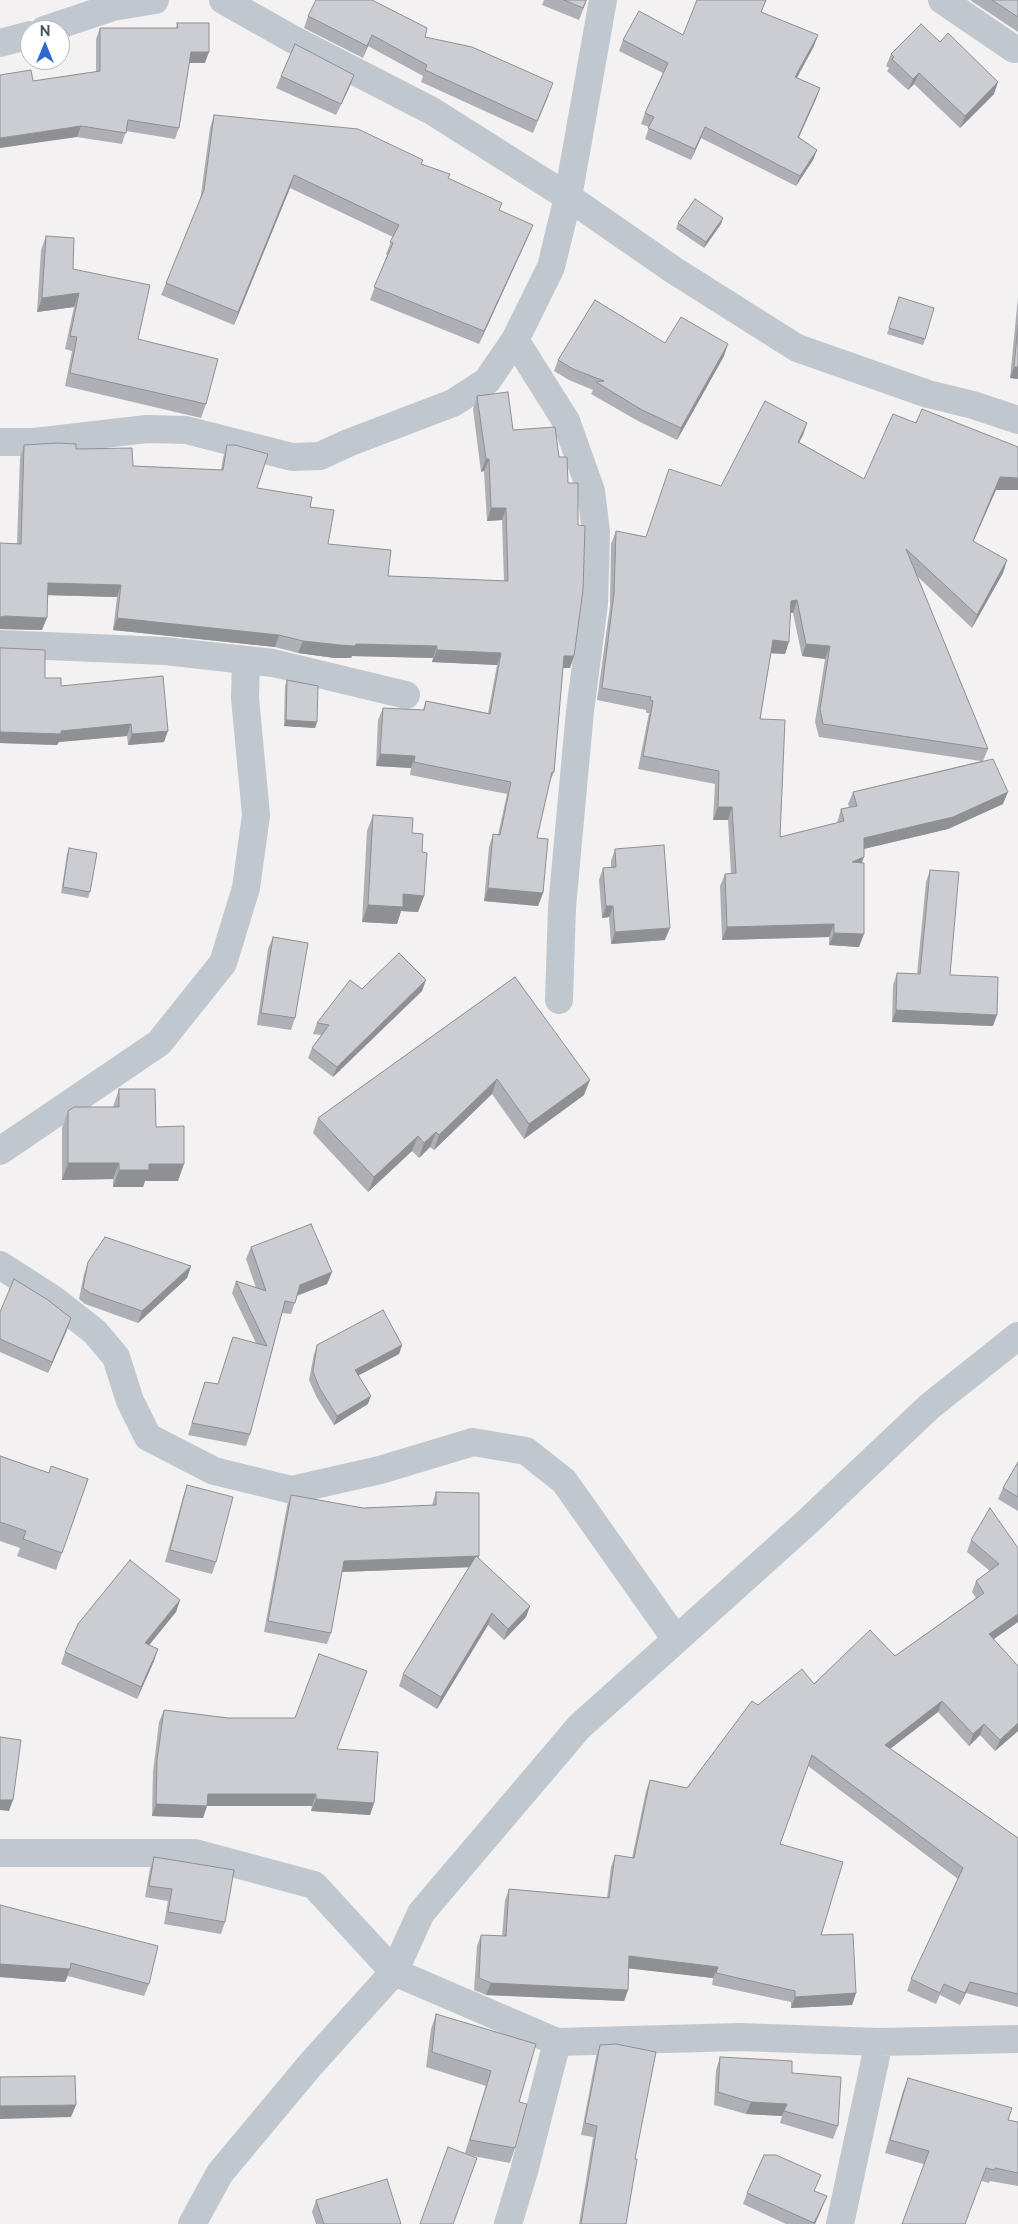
<!DOCTYPE html>
<style>
body{margin:0}
#map{position:relative;width:1018px;height:2224px;overflow:hidden;background:#f3f1f1;font-family:Raleway,sans-serif}
canvas{display:block}
.north{position:absolute;left:20px;top:20px;width:50px;height:50px;box-sizing:border-box;background:#fff;border:1px solid #b7babe;border-radius:50%;rotate:0deg;font-size:14px;font-weight:700;line-height:20px;text-align:center;color:#4b525c}
.north::after{content:'';display:block;margin:auto;width:18px;height:22px;background:#2f68ce;clip-path:polygon(50% 0,100% 100%,50% 72%,0 100%)}
</style>
<div id="map">
<canvas width="1018" height="2224"></canvas>
<div class="north">N</div>
</div>
<script>
const g = document.querySelector('canvas').getContext('2d');
g.lineJoin = 'round';
function shape(rows) {
  const path = new Path2D();
  for (const r of rows) {
    path.moveTo(r[0], r[1]);
    for (let i = 2; i < r.length; i += 2) path.lineTo(r[i], r[i + 1]);
  }
  return path;
}
function stroke(path, color, width, dash) {
  g.strokeStyle = color;
  g.lineWidth = width;
  g.lineCap = dash ? 'butt' : 'round';
  g.setLineDash(dash || []);
  g.stroke(path);
}
function paint(path, color) {
  g.fillStyle = color;
  g.fill(path, 'evenodd');
}
stroke(shape([
 [223,0,294,40,432,111,568,197,675,271,797,348,928,394,973,405,1018,420],
 [942,0,1014,49],
 [44,30,113,7,155,0],
 [0,43,30,35],
 [515,340,566,421,591,491,596,532,594,604,580,711,562,907,559,1000],
 [0,442,34,442,147,429,186,430,292,457,320,456,348,443,453,403,487,381,515,340,551,267,568,197,603,0],
 [0,644,165,651,273,663,406,695],
 [0,1151,159,1043,223,963,246,888,256,815,245,698,246,661],
 [0,1265,53,1299,95,1332,116,1357,130,1401,148,1437,214,1471,292,1490,380,1470,473,1442,526,1451,564,1481,675,1638],
 [0,1853,195,1853,314,1885,394,1972,557,2042,740,2037,879,2042,1018,2039],
 [192,2224,220,2173,311,2064,394,1972,421,1913,579,1727,805,1524,930,1406,1018,1336],
 [508,2224,524,2171,557,2042],
 [840,2224,879,2042]
]), '#c1c7ce', 28);
paint(shape([
 [544,0,587,0,579,20,542,5],
 [970,0,1018,0,1018,32],
 [762,12,814,46,797,78,820,88,816,99,799,137,817,150,813,160,796,186,701,138,691,160,645,139,649,127,641,124,645,113,663,73,619,51,623,40,683,35],
 [308,16,425,37,549,95,533,133,421,82,423,76,368,46,363,58,304,28],
 [177,23,205,63,189,63,179,128,175,139,126,131,122,144,77,137,33,81,96,72,96,39,100,28,176,28],
 [891,54,994,94,960,128,914,84,908,90,887,71,889,68,886,66],
 [354,75,350,86,336,115,276,88,281,76],
 [214,115,422,164,448,178,500,210,528,237,479,344,370,300,387,255,386,254,393,237,290,188,234,325,161,295,200,201,210,128],
 [678,223,721,224,704,248,676,229],
 [46,236,73,269,138,339,206,404,201,418,65,386,72,351,65,349,74,307,37,312,41,250],
 [899,297,925,339,923,345,887,334],
 [1018,297,1018,379,1010,378],
 [665,343,724,356,677,440,638,421,591,394,593,390,569,380,554,371,558,360],
 [477,396,513,430,570,668,563,668,554,772,549,784,537,838,543,893,538,906,484,901,489,847,493,834,498,835,507,794,410,775,411,768,376,766,378,720,383,708,423,710,426,701,488,713,497,665,432,662,433,658,352,656,351,658,335,658,298,653,275,647,113,630,117,597,47,595,42,630,0,629,17,544,20,458,24,445,76,449,133,466,221,470,223,458,227,445,257,488,310,507,328,544,388,576,504,581,502,520,487,521,484,471,481,472,473,409],
 [807,423,803,435,799,442,864,479,916,423,1018,447,1018,490,996,490,973,541,1007,560,1003,573,972,628,917,576,988,749,983,761,1003,804,948,829,864,849,862,863,859,947,829,945,829,937,722,940,720,886,725,874,731,873,728,820,713,820,715,784,638,769,649,713,646,713,646,710,597,700,610,606,611,544,616,531,646,537,721,486],
 [791,613,793,613,802,656,825,659,815,722,819,737,981,761,853,792,848,804,849,807,841,809,837,823,780,837,760,719,771,653,785,654],
 [0,648,45,678,61,686,164,742,128,745,127,736,59,742,57,745,0,743],
 [287,680,317,722,315,728,284,726,285,686],
 [373,815,412,833,422,852,424,896,418,912,401,911,397,924,362,922,367,831],
 [69,848,90,892,88,898,61,893,67,854],
 [615,849,665,940,611,944,609,917,602,918,599,880,603,868,611,867,611,861],
 [930,870,950,975,993,1026,892,1022,893,985,897,973,917,974,926,882],
 [273,937,295,1018,291,1030,257,1025,268,949],
 [515,977,584,1095,524,1139,492,1094,434,1150,430,1147,419,1158,412,1151,368,1192,313,1133,318,1118],
 [362,989,422,991,333,1077,308,1058,312,1048,321,1035,313,1034,317,1023],
 [119,1089,156,1127,178,1181,145,1181,143,1187,113,1187,113,1179,62,1180,62,1128,68,1111,113,1107],
 [251,1247,332,1272,327,1284,297,1296,291,1314,282,1313,250,1434,246,1446,188,1435,205,1382,218,1384,233,1337,256,1343,232,1293,236,1281,256,1288,246,1259],
 [88,1262,191,1266,187,1278,138,1323,85,1304,79,1299,84,1274],
 [0,1312,67,1330,48,1373,0,1352],
 [317,1345,402,1345,399,1354,358,1375,368,1404,334,1425,317,1398,309,1380,314,1354],
 [0,1456,49,1473,88,1479,56,1570,17,1556,20,1548,0,1541],
 [1018,1462,1018,1511,998,1499,1003,1488],
 [187,1485,216,1562,212,1574,165,1562,183,1497],
 [436,1492,478,1559,530,1606,526,1617,504,1640,488,1625,437,1709,399,1686,403,1674,469,1567,342,1572,331,1633,327,1644,264,1632,287,1506,291,1495,363,1508,432,1505],
 [990,1508,1018,1622,994,1639,1018,1731,995,1751,980,1735,969,1746,938,1712,890,1748,1018,1838,1018,2007,966,1993,960,2005,940,1995,936,2004,907,1991,911,1979,958,1879,808,1766,780,1844,821,1935,856,1993,852,2005,791,2008,791,2002,712,1985,713,1978,629,1968,628,1990,624,2001,486,1995,474,1990,477,1946,481,1935,502,1936,505,1900,509,1889,607,1898,611,1867,615,1855,632,1858,646,1791,650,1780,687,1788,758,1705,814,1684,895,1656,976,1598,972,1592,976,1581,990,1571,967,1552,971,1540],
 [180,1600,176,1612,149,1645,154,1661,137,1699,61,1664,65,1652],
 [164,1710,337,1749,374,1803,370,1815,311,1811,312,1806,207,1806,203,1818,152,1816,153,1772,159,1722],
 [154,1857,225,1922,221,1934,164,1924,168,1901,145,1897,150,1869],
 [0,1905,149,1984,144,1996,68,1976,65,1982,0,1977],
 [436,2014,536,2044,519,2102,515,2148,510,2163,473,2156,465,2153,486,2086,426,2067,431,2029],
 [600,2045,635,2159,626,2224,579,2224,593,2137,581,2135,596,2057],
 [720,2057,792,2073,838,2126,833,2139,780,2123,782,2116,746,2114,714,2105,716,2070],
 [908,2078,1008,2120,1018,2122,1018,2186,990,2181,989,2183,885,2153,903,2091],
 [815,2191,822,2208,815,2224,786,2224,743,2204,747,2193],
 [316,2200,401,2224,316,2224,312,2212]
]), '#afb0b5');
paint(shape([
 [372,35,368,46,363,58,367,46],
 [818,35,814,46,791,88,795,77],
 [191,52,209,52,205,63,187,63],
 [919,73,914,84,908,90,913,79],
 [354,75,350,86,336,115,341,104],
 [998,82,994,94,960,128,965,116],
 [820,88,816,99,794,148,798,137],
 [81,126,77,137,0,148,0,138],
 [705,127,701,138,691,160,695,149],
 [817,150,813,160,796,186,800,176],
 [294,175,290,188,234,325,238,312],
 [723,218,721,224,704,248,706,242],
 [533,225,528,237,479,344,484,331],
 [79,293,74,307,37,312,42,298],
 [728,344,724,356,677,440,681,428],
 [1014,367,1018,367,1018,379,1010,378],
 [807,423,803,435,793,454,798,442],
 [486,459,489,459,484,471,481,472],
 [1000,477,1018,478,1018,490,996,490,968,554,973,541],
 [491,508,506,508,502,520,487,521],
 [1007,560,1003,573,972,628,977,615],
 [48,583,121,585,117,597,43,595],
 [797,600,793,613,787,613,791,601],
 [5,616,47,618,42,630,0,629,0,617],
 [117,618,279,635,275,647,113,630],
 [773,640,789,642,785,654,768,653],
 [303,641,356,644,437,646,433,658,352,656,351,658,335,658,298,653],
 [806,644,830,646,825,659,802,656],
 [437,650,501,653,497,665,432,662],
 [564,656,574,656,570,668,560,668],
 [286,720,317,722,315,728,284,726],
 [131,724,127,736,59,742,57,745,0,743,0,732,61,731],
 [168,731,164,742,128,745,132,734],
 [380,754,415,756,411,768,376,766],
 [1008,792,1003,804,948,829,859,850,864,838],
 [718,807,732,807,728,820,713,820],
 [864,857,859,869,852,862],
 [488,888,543,893,538,906,484,901],
 [403,894,424,896,418,912,401,911,397,924,362,922,368,905],
 [606,906,613,906,609,917,602,918],
 [834,924,829,937,722,940,727,927],
 [670,928,665,940,611,944,615,932],
 [834,933,864,934,859,947,829,945],
 [426,980,422,991,333,1077,337,1067],
 [896,1010,997,1015,993,1026,892,1022],
 [497,1079,492,1094,434,1150,439,1135],
 [590,1080,584,1095,524,1139,529,1124],
 [436,1132,430,1147,419,1158,424,1143],
 [418,1136,412,1151,368,1192,374,1177],
 [68,1163,119,1163,113,1179,62,1180],
 [149,1164,184,1164,178,1181,145,1181,143,1187,113,1187,119,1170],
 [191,1266,187,1278,138,1323,142,1311],
 [332,1272,327,1284,295,1296,300,1285],
 [71,1318,67,1330,48,1373,52,1362],
 [402,1345,399,1354,352,1379,355,1370],
 [371,1396,368,1404,334,1425,337,1416],
 [479,1556,475,1567,340,1572,344,1561],
 [180,1600,176,1612,141,1655,145,1643],
 [530,1606,526,1617,504,1640,508,1629],
 [492,1613,488,1625,437,1709,441,1697],
 [1018,1614,1018,1622,985,1645,989,1634],
 [158,1649,154,1661,137,1699,141,1687],
 [942,1701,938,1712,881,1756,885,1745],
 [1018,1723,1018,1731,995,1751,1000,1740],
 [984,1724,980,1735,969,1746,973,1734],
 [208,1794,316,1794,312,1806,207,1806,203,1818,152,1816,156,1804],
 [316,1799,374,1803,370,1815,311,1811],
 [0,1800,13,1800,9,1811,0,1810],
 [629,1956,718,1967,713,1978,625,1968],
 [0,1964,70,1969,65,1982,0,1977],
 [970,1982,966,1993,960,2005,965,1993],
 [491,1983,628,1990,624,2001,486,1995],
 [856,1993,852,2005,791,2008,795,1997],
 [751,2102,787,2104,782,2116,746,2114],
 [76,2105,71,2117,0,2119,0,2106],
 [827,2196,822,2208,815,2224,814,2224]
]), '#8e9094');
const building = shape([
 [316,0,372,0,427,28,425,37,472,47,553,83,537,121,425,70,427,65,372,35,367,46,308,16,316,0],
 [564,0,586,0,583,8,564,0],
 [697,0,766,0,761,12,818,35,795,77,820,88,798,137,817,150,800,176,705,127,695,149,648,128,654,117,645,113,668,63,623,40,639,11,683,35,697,0],
 [992,0,1018,0,1018,17,992,0],
 [177,23,209,23,209,52,191,52,179,128,128,120,126,133,81,126,0,138,0,75,31,70,33,81,100,71,100,28,178,28,177,23],
 [921,24,940,42,948,33,998,82,965,116,919,73,913,79,892,59,894,57,891,54,921,24],
 [295,44,354,75,341,104,281,76,295,44],
 [214,115,358,129,423,160,421,164,450,174,448,178,502,203,499,210,533,225,484,331,374,287,393,243,390,242,399,225,294,175,238,312,166,283,204,190,214,115],
 [695,199,723,218,706,242,678,223,695,199],
 [46,236,74,238,73,269,150,285,138,339,218,359,206,404,70,373,77,337,70,336,79,293,42,298,46,236],
 [899,297,934,308,925,339,889,328,899,297],
 [595,300,665,343,681,317,728,344,681,428,642,410,596,382,604,381,573,369,558,360,595,300],
 [1018,325,1018,367,1014,367,1018,325],
 [508,392,513,430,555,427,559,457,567,457,568,483,578,483,578,525,585,526,583,590,574,656,564,656,554,772,552,772,537,838,548,839,543,893,488,888,493,834,500,835,511,782,414,762,415,756,380,754,383,708,424,710,426,701,490,714,501,653,437,650,437,646,356,644,355,646,340,645,303,641,279,635,117,618,121,585,48,583,47,618,5,616,0,617,0,543,21,544,24,445,57,443,76,444,76,449,132,448,133,466,223,470,227,445,235,445,268,454,257,488,312,497,310,507,334,510,328,544,391,550,388,576,508,581,506,508,491,508,489,459,486,459,477,396,508,392],
 [765,401,807,423,798,442,864,479,893,414,916,423,922,409,1018,447,1018,478,1000,477,973,541,1007,560,977,615,906,549,988,749,823,724,820,709,830,646,806,644,797,600,791,601,789,642,773,640,760,719,785,720,780,837,844,821,841,809,857,806,853,792,993,759,1008,792,953,817,864,838,864,857,852,862,864,863,864,934,834,933,834,924,727,927,725,874,736,873,732,807,718,807,719,771,643,756,653,701,650,700,651,697,602,688,614,593,616,531,646,537,669,469,721,486,765,401],
 [0,648,3,648,45,650,45,678,61,678,61,686,163,676,168,731,132,734,131,724,61,731,61,734,0,732,0,648],
 [287,680,318,686,317,722,286,720,287,680],
 [373,815,413,818,412,833,423,834,422,852,427,853,424,896,403,894,403,907,368,905,373,815],
 [664,845,670,928,615,932,613,906,606,906,603,868,616,867,615,849,664,845],
 [69,848,97,853,90,892,63,887,69,848],
 [930,870,959,872,950,975,998,977,997,1015,896,1010,897,973,920,974,930,870],
 [273,937,308,943,295,1018,261,1013,273,937],
 [399,953,426,980,337,1067,312,1048,329,1025,317,1023,350,980,362,989,399,953],
 [515,977,590,1080,529,1124,497,1079,439,1135,436,1132,424,1143,418,1136,374,1177,318,1118,515,977],
 [119,1089,155,1089,156,1127,184,1126,184,1164,149,1164,149,1170,119,1170,119,1163,68,1163,68,1111,74,1107,119,1107,119,1089],
 [311,1224,332,1272,300,1285,295,1303,285,1301,250,1434,192,1423,205,1382,218,1384,233,1337,267,1346,236,1281,266,1291,251,1247,311,1224],
 [105,1237,191,1266,142,1311,90,1293,83,1288,88,1262,105,1237],
 [14,1279,48,1300,71,1318,52,1362,0,1339,0,1312,14,1279],
 [383,1310,402,1345,355,1370,371,1396,337,1416,320,1389,313,1372,317,1345,383,1310],
 [0,1456,49,1473,51,1466,88,1479,62,1553,23,1539,26,1531,0,1522,0,1456],
 [1018,1462,1018,1497,1003,1488,1018,1462],
 [187,1485,233,1497,216,1562,170,1550,187,1485],
 [436,1492,479,1493,479,1556,344,1561,331,1633,268,1621,291,1495,363,1508,436,1505,436,1492],
 [990,1508,1018,1548,1018,1614,989,1634,1018,1666,1018,1723,1000,1740,984,1724,973,1734,942,1701,885,1745,1018,1838,1018,1994,970,1982,965,1993,944,1984,940,1993,911,1979,963,1868,812,1755,780,1844,843,1862,821,1935,853,1934,856,1993,795,1997,795,1991,716,1973,718,1967,629,1956,628,1990,491,1983,479,1978,481,1935,506,1936,509,1889,609,1898,615,1855,634,1858,650,1780,687,1788,752,1701,758,1705,802,1669,814,1684,870,1630,895,1656,984,1593,976,1581,999,1564,971,1540,990,1508],
 [476,1556,530,1606,508,1629,492,1613,441,1697,403,1674,476,1556],
 [130,1560,180,1600,145,1643,158,1649,141,1687,65,1652,78,1624,130,1560],
 [319,1654,367,1671,337,1749,378,1752,374,1803,316,1799,316,1794,208,1794,207,1806,156,1804,157,1760,164,1710,228,1718,295,1718,319,1654],
 [0,1737,21,1740,13,1800,0,1800,0,1737],
 [154,1857,234,1870,225,1922,168,1912,172,1889,149,1886,154,1857],
 [0,1905,158,1946,149,1984,71,1963,70,1969,0,1964,0,1905],
 [436,2014,536,2044,519,2102,527,2104,515,2148,470,2140,491,2071,432,2052,436,2014],
 [616,2044,656,2052,635,2159,637,2159,626,2224,581,2224,597,2126,585,2123,600,2045,616,2044],
 [720,2057,792,2061,792,2073,841,2077,838,2126,784,2111,787,2104,751,2102,718,2092,720,2057],
 [75,2076,76,2105,0,2106,0,2077,75,2076],
 [908,2078,1012,2108,1008,2120,1018,2122,1018,2173,995,2168,994,2170,986,2168,965,2224,902,2224,929,2151,890,2140,908,2078],
 [448,2147,477,2158,453,2224,420,2224,448,2147],
 [764,2155,776,2155,821,2175,814,2191,827,2196,814,2223,747,2193,764,2155],
 [387,2179,401,2224,324,2224,316,2200,387,2179]
]);
paint(building, '#cbcdd3');
stroke(building, '#8e9094', 1);
</script>
